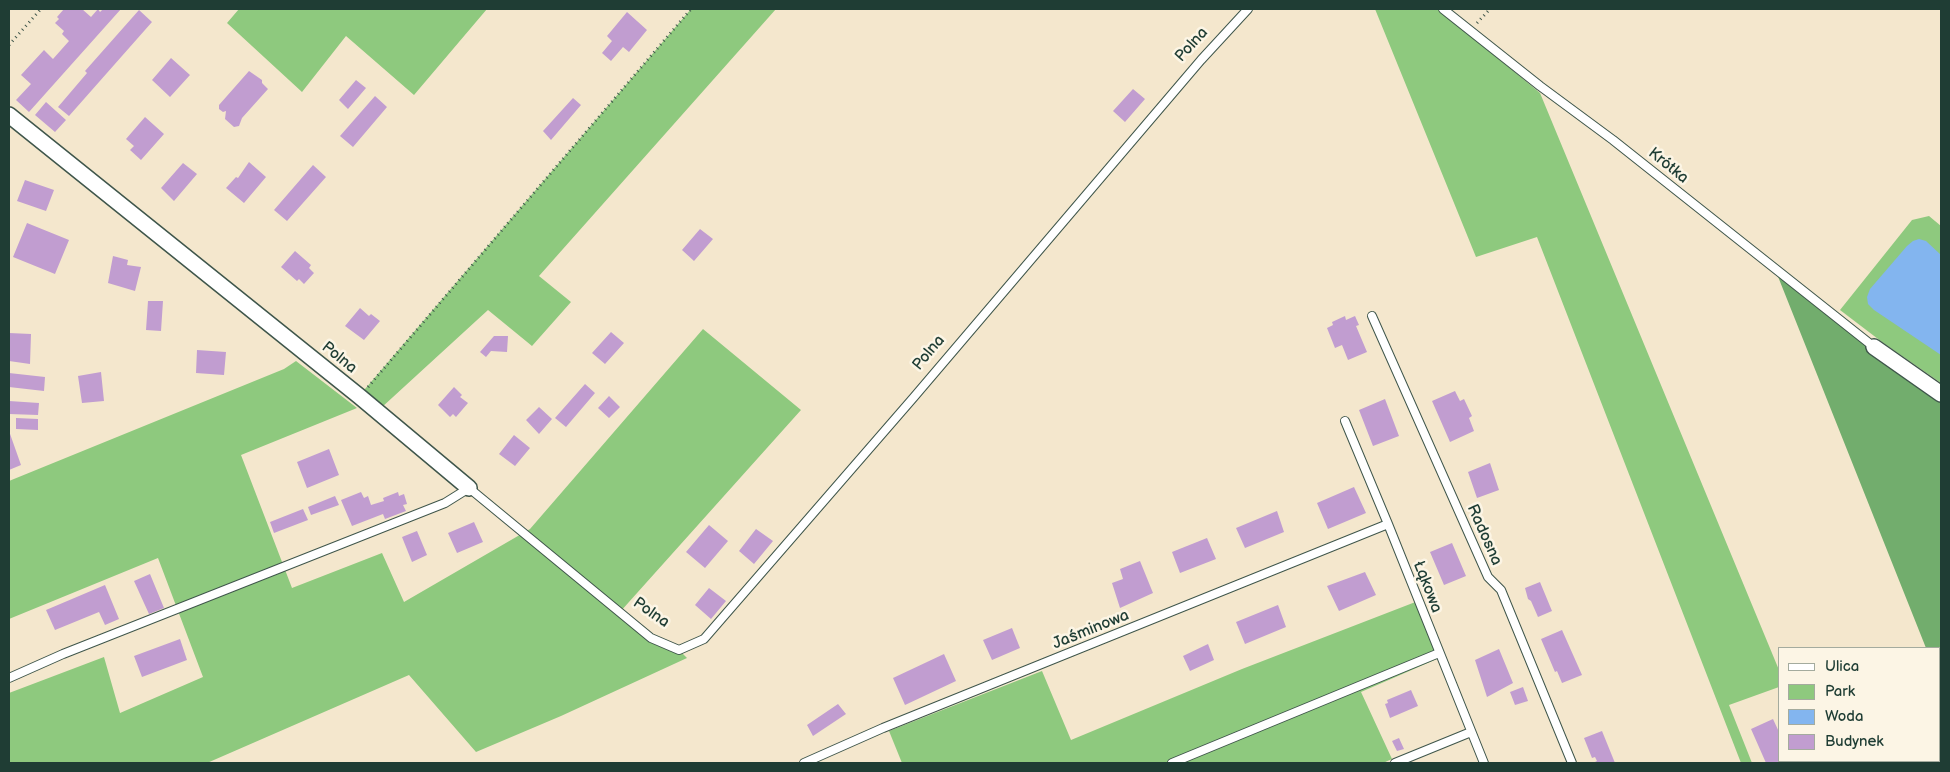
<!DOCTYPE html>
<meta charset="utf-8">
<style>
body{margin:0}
#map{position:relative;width:1950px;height:772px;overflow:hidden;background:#f4e7cd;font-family:"Balsamiq Sans",sans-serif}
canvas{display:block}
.frame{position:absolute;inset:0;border:10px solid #1f3d34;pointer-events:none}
.legend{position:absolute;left:1778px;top:647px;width:162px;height:115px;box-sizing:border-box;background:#fcf5e5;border:1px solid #a4ab9e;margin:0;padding:6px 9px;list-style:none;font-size:15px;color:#1f3d34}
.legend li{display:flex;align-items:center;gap:10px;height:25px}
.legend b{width:25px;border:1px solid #a4ab9e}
</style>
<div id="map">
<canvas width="1950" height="772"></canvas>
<div class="frame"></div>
<ul class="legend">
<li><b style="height:6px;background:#fff"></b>Ulica</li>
<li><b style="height:14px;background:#8ec97e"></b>Park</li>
<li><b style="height:14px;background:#83b5ef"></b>Woda</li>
<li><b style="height:14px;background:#c19dd0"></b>Budynek</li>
</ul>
</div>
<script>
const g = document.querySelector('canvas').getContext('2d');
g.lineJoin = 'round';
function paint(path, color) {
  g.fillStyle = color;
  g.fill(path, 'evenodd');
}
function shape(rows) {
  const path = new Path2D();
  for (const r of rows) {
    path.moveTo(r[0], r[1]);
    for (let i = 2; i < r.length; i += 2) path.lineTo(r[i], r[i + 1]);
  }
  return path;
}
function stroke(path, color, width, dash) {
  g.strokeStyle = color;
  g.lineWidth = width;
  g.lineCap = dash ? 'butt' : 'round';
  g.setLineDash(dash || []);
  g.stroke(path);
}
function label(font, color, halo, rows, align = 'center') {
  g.font = font + ' "Balsamiq Sans",sans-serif';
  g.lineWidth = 5;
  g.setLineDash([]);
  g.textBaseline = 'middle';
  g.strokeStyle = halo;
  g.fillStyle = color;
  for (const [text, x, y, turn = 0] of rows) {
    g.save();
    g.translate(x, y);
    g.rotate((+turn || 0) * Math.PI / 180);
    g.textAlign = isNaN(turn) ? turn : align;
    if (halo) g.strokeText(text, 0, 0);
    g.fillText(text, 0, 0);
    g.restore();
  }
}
paint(shape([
 [239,9,487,9,414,95,346,36,302,92,227,23],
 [691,9,776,9,539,276,571,302,532,346,488,310,381,408,359,396],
 [1375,9,1439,9,1540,93,1779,670,1779,687,1729,705,1752,763,1741,763,1537,237,1476,257],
 [1929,216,1941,226,1941,383,1882,342,1840,310,1912,220],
 [703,329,801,410,620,612,651,638,679,650,687,658,561,716,476,752,409,675,207,763,9,763,9,693,104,657,120,713,203,677,158,558,9,619,9,481,284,369,296,361,357,408,241,455,292,588,382,553,404,602,530,529],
 [1418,601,1437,659,1361,692,1392,759,1383,763,902,763,889,731,1042,671,1071,740,1242,669]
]), '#8ec97e');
paint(shape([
 [1775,269,1941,394,1941,685,1939,679,1939,648,1926,648]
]), '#72ad6d');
paint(shape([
 [1919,239,1926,241,1941,255,1941,355,1874,310,1868,304,1867,297,1870,289,1907,246,1913,241]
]), '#83b5ef');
paint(shape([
 [64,9,82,9,91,17,98,9,100,12,103,9,121,9,29,112,16,100,31,84,21,75,44,50,53,59,69,41,62,34,64,31,55,23,59,19,57,17],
 [139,10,152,22,69,116,58,107,87,73,85,71],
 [627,12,647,30,629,52,623,47,611,61,602,53,612,41,607,36],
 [171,58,190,75,170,97,152,80],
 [249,71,262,80,262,83,268,89,242,118,239,126,234,127,225,119,226,111,223,112,219,109,219,105],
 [356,80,366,88,348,109,339,100],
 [1133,89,1145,99,1125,122,1113,111],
 [375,96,387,107,353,147,340,136],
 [573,98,581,105,551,140,543,131],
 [46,102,66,120,55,132,35,115],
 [145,117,164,134,141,160,130,150,134,146,126,139],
 [249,162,266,177,244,203,226,188,236,177,238,178],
 [183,163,197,174,174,201,161,188],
 [313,165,326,177,287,221,274,210],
 [25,180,54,190,46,211,17,201],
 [27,223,69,240,55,274,13,257],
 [700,229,713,239,694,261,682,250],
 [295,251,311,265,309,268,314,273,304,284,299,279,297,281,281,267],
 [113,256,128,260,127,265,141,267,135,291,108,283],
 [148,301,163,301,161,331,146,330],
 [360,308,369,316,371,314,380,321,364,340,345,326],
 [1345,316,1346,320,1355,316,1359,325,1356,326,1367,352,1348,360,1342,345,1335,348,1327,328,1333,325,1332,322],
 [611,332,624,343,605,364,592,353],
 [9,333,31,334,30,364,9,361],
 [494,336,508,336,507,352,491,351,486,357,480,352],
 [197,350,226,352,224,375,196,373],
 [101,372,104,401,82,403,78,376],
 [9,373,45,377,44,391,9,387],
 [585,384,595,393,566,427,555,418],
 [454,387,462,395,460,397,468,403,456,417,453,414,450,417,438,405],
 [1455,391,1460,401,1464,399,1472,416,1469,418,1474,431,1450,442,1432,401],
 [609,396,620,407,609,418,598,408],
 [1385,399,1399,436,1373,446,1359,410],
 [9,401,39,403,38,415,9,414],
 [539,407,552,419,539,434,526,420],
 [16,418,38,419,38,430,16,429],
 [9,431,21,465,9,470],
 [514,435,530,448,515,466,499,454],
 [329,449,339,475,307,488,297,462],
 [1490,463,1499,490,1477,498,1468,472],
 [1354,487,1366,513,1328,529,1317,503],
 [361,492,364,498,368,496,371,505,384,501,383,498,398,492,399,496,404,494,407,504,403,505,406,511,385,519,383,514,352,526,341,500],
 [335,496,339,505,311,515,308,507],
 [303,509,308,520,274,533,270,522],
 [1277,511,1284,532,1245,548,1236,528],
 [474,522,483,542,457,553,448,533],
 [709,525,728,541,705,568,686,552],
 [756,529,773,541,754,564,739,551],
 [417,531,427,555,412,562,402,537],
 [1207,538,1216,559,1180,573,1172,552],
 [1452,543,1466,576,1444,585,1430,552],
 [1140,561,1153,593,1120,608,1112,583,1123,579,1120,569],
 [1365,572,1376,595,1339,611,1327,586],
 [150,574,164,608,149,614,134,581],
 [1540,582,1552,611,1538,617,1531,601,1528,599,1525,588],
 [105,585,119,619,105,625,99,612,55,630,46,610],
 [709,588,726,601,711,619,695,605],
 [1278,605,1286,627,1245,644,1236,622],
 [1012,628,1020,648,992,660,983,640],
 [1562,630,1582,675,1562,683,1557,671,1555,672,1541,639],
 [180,639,187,660,142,677,134,656],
 [1208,644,1214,660,1190,671,1183,656],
 [1499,649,1513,683,1487,697,1475,660],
 [944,654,956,681,905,705,893,678],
 [1523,687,1528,701,1515,705,1510,692],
 [1411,690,1418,706,1390,718,1385,704,1388,703,1387,700],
 [838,704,846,714,813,736,807,725],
 [1773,719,1779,732,1779,761,1789,761,1784,763,1766,763,1751,729],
 [1602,731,1615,763,1593,763,1597,761,1595,757,1592,758,1584,738],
 [1399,738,1404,749,1397,751,1392,741]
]), '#c19dd0');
const lane = shape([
 [1443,9,1540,86,1613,140,1874,347],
 [1372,316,1488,577,1501,590,1572,763],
 [1345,421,1388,524,1484,763],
 [9,678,63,654,445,503,469,488,651,638,679,650,704,639,914,397,1201,60,1248,9],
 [804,763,883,728,1388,524],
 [1172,763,1439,653],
 [1395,763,1471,732]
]);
const street = shape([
 [9,115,359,396,469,488],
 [1874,347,1941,394]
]);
stroke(lane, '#3f564b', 10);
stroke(street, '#3f564b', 18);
stroke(shape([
 [1477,23,1490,9],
 [9,45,41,9],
 [368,387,691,9]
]), '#3f564b', 3, [1, 4]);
stroke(lane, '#fff', 8);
stroke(street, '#fff', 15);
label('16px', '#1f3d34', '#fcf5e5', [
 ["Polna",1192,45,-48],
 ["Krótka",1668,166,39],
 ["Polna",929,353,-50],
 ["Polna",339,358,39],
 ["Radosna",1484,535,66],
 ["Łąkowa",1427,587,69],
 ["Polna",651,613,35],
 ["Jaśminowa",1091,630,-22]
]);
</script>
